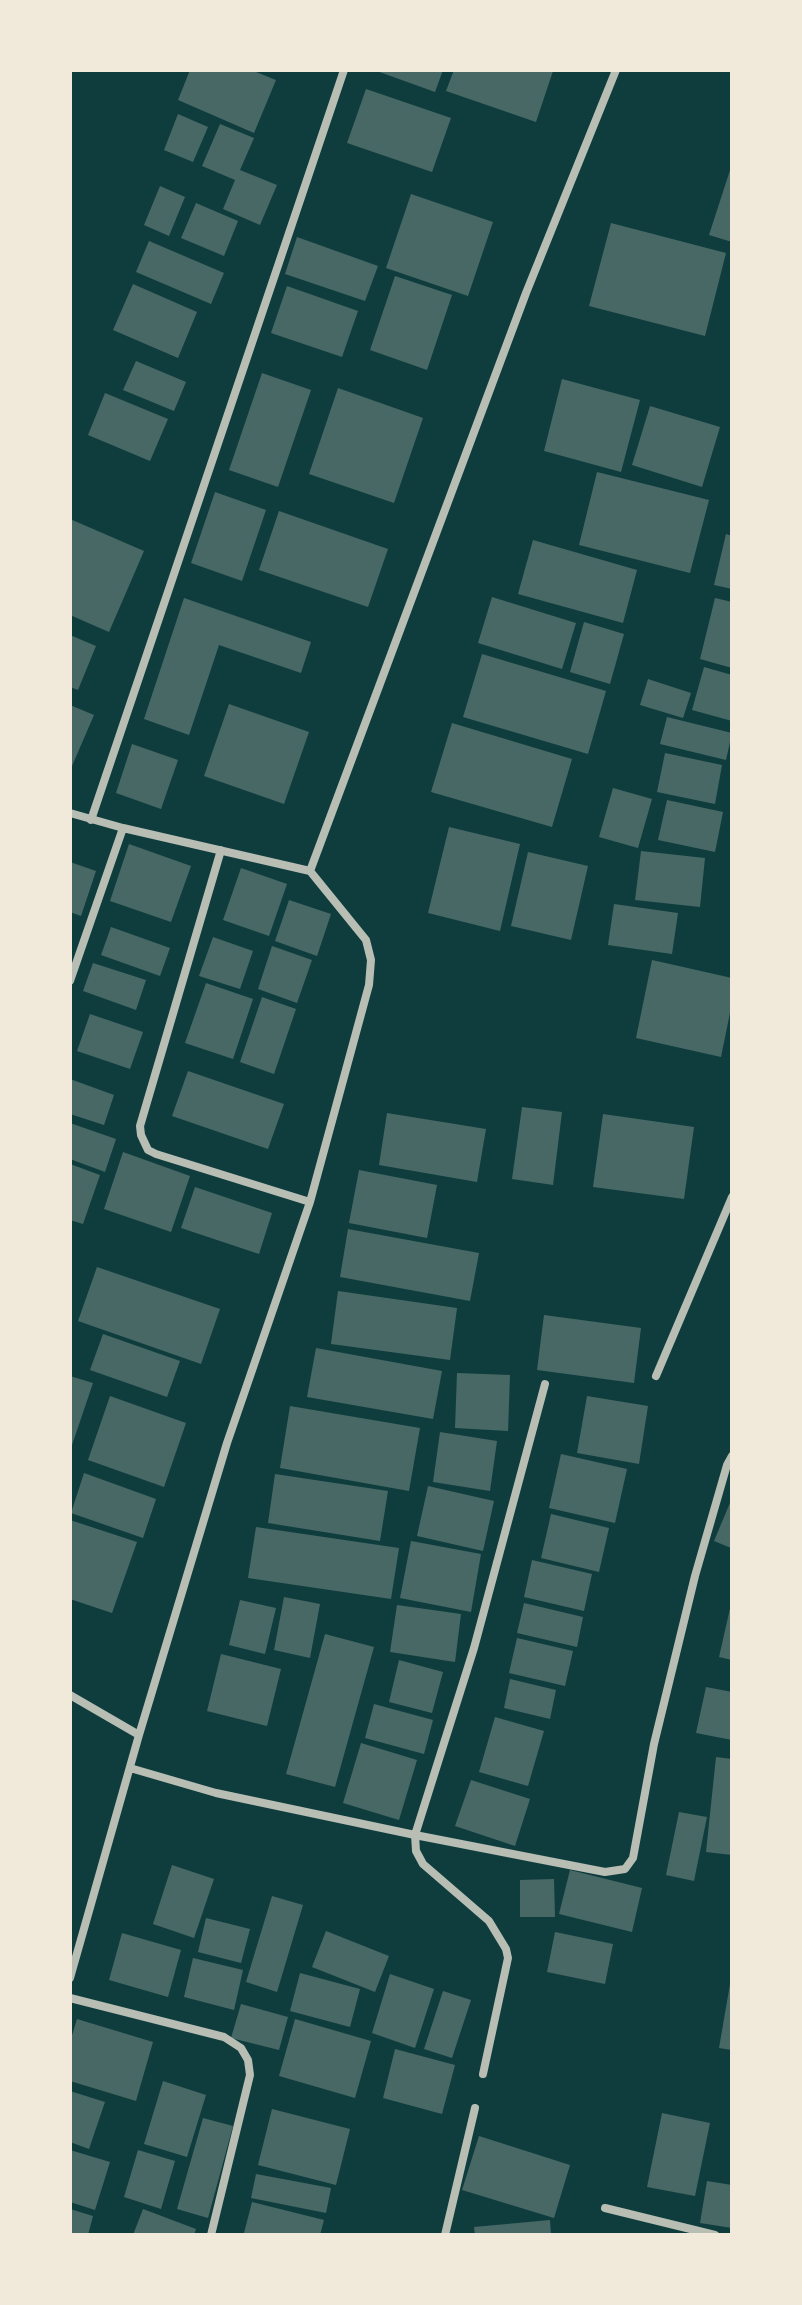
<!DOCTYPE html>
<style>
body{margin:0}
#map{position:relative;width:802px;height:2305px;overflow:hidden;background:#0f3d3e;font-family:Montserrat,sans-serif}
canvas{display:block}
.frame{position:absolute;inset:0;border:72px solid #f1e9da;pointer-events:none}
</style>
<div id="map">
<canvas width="802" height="2305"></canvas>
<div class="frame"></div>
</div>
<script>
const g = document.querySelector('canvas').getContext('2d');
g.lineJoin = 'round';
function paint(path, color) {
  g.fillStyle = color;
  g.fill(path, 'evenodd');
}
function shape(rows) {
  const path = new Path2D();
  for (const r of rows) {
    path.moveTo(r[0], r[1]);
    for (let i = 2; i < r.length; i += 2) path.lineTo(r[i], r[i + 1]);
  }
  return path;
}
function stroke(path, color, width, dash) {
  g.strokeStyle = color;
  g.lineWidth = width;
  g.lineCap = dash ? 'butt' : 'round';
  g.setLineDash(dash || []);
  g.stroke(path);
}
paint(shape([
 [190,70,251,70,276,80,254,133,178,100],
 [374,70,443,70,435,92],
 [454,70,551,70,553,71,536,122,446,91],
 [366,89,451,118,432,172,347,143],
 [178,114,208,127,193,162,164,150],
 [220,124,254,138,240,170,277,185,260,225,223,209,235,180,202,166],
 [732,164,732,242,709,235],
 [160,186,185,197,169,236,144,225],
 [411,194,493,222,468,296,386,268],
 [196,203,238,221,224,256,181,238],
 [611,223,726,253,705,336,589,306],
 [297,237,378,266,365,301,285,274],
 [149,241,224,273,211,304,136,272],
 [395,276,452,295,427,370,370,350],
 [133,284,197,312,178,358,113,330],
 [287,286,358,311,342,357,271,333],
 [136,361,186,382,174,411,123,390],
 [262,373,311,390,278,487,229,470],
 [562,379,640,400,621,472,544,451],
 [338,388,423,418,394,503,309,474],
 [105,393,168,419,150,461,88,435],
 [650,406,720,427,702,487,632,465],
 [597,472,709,500,690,573,579,545],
 [215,492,266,510,242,581,191,563],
 [279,511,388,549,368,607,259,570],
 [70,519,144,551,109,632,70,615],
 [726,534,732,536,732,589,714,585],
 [533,540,637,570,623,623,518,594],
 [492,597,576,623,562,669,478,643],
 [184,598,311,642,301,673,219,645,189,735,144,719],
 [715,598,732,602,732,668,700,659],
 [584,622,624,634,610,684,570,672],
 [70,635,96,646,78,690,70,687],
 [482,654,606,691,588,754,463,717],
 [704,667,732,675,732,721,692,710],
 [648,679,691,693,683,718,640,705],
 [229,704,309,732,284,804,204,776],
 [70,705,94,715,72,766,70,765],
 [667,717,732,733,726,760,660,744],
 [452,723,572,759,552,827,431,792],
 [132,744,178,760,161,809,116,793],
 [665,753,722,765,715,804,657,792],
 [613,788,652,799,638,848,599,837],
 [667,800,723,812,715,852,658,840],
 [449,827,520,844,500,931,428,913],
 [129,844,191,866,171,922,110,901],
 [641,851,705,858,700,907,635,900],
 [528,852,588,866,571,940,511,926],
 [70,862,96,871,81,916,70,912],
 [241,868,287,884,269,936,223,920],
 [289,900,331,914,317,956,275,941],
 [614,904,678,913,672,954,608,945],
 [111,927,170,948,160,976,101,955],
 [213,937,253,951,240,989,199,976],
 [272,946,312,960,297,1003,258,989],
 [652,960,732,978,732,1003,721,1057,636,1038],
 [93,963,146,980,136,1010,83,991],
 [206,983,253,999,233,1059,185,1043],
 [262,997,296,1009,274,1074,240,1062],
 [90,1014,143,1032,130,1069,77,1051],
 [188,1071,284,1104,268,1149,172,1116],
 [70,1079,114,1095,104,1125,70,1114],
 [522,1107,562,1112,553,1185,512,1179],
 [387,1113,486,1129,477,1182,379,1165],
 [603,1114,694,1127,684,1199,593,1187],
 [70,1123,116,1139,105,1172,70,1159],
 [123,1152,190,1176,171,1232,104,1209],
 [70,1164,100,1175,83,1224,70,1220],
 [359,1170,437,1185,427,1238,349,1223],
 [195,1187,272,1213,259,1254,181,1228],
 [348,1229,479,1253,470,1301,340,1277],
 [97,1267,220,1309,201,1364,78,1321],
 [338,1291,457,1308,450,1360,331,1344],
 [544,1315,641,1328,634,1383,537,1370],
 [103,1334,180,1361,167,1397,90,1370],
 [316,1348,442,1371,433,1419,307,1397],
 [457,1373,510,1375,508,1431,455,1428],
 [70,1376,93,1383,71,1448,70,1448],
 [110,1396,186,1423,164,1487,88,1460],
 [587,1396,648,1406,639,1464,577,1453],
 [290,1406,420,1428,409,1491,280,1468],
 [440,1432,497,1441,490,1491,433,1482],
 [561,1454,627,1469,615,1523,549,1508],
 [84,1473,156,1499,143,1538,71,1513],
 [275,1474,388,1491,380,1541,268,1523],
 [428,1486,494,1501,483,1551,417,1536],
 [732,1498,732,1544,731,1548,714,1541],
 [551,1514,609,1528,599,1572,541,1558],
 [70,1520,137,1542,112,1613,70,1599],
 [256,1527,399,1548,391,1599,248,1578],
 [411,1541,481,1554,471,1612,400,1598],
 [532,1560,592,1574,584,1611,524,1597],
 [284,1597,320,1604,310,1658,274,1650],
 [240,1600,276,1608,265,1654,229,1645],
 [524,1603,583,1617,577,1647,517,1633],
 [731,1604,732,1604,732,1660,719,1657],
 [397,1605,461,1614,455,1662,390,1652],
 [325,1634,374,1647,335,1787,286,1774],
 [517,1638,573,1651,565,1686,509,1673],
 [221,1654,281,1669,267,1726,207,1711],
 [399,1660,443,1672,432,1713,389,1702],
 [510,1679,556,1690,550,1719,504,1708],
 [706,1687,732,1692,732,1740,696,1733],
 [374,1704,433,1720,424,1754,365,1738],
 [495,1717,544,1731,528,1786,479,1772],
 [361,1743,417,1760,399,1820,343,1803],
 [716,1757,732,1759,732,1855,706,1852],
 [471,1780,530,1799,515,1846,455,1826],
 [679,1812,707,1817,694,1881,666,1875],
 [172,1865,214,1879,194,1938,153,1924],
 [570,1870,642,1888,632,1932,559,1914],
 [554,1879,555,1917,520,1917,520,1880],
 [272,1896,303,1905,277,1992,246,1982],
 [206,1918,250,1929,241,1963,198,1952],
 [326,1931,389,1956,375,1992,312,1967],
 [555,1932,613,1944,605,1984,547,1972],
 [122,1933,181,1950,168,1997,109,1980],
 [193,1958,243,1970,234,2010,184,1997],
 [300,1973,360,1989,350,2027,290,2011],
 [390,1974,434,1989,415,2048,372,2033],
 [730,1984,732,1984,732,2050,719,2048],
 [443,1991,471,2000,452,2058,424,2049],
 [241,2004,288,2017,279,2050,231,2038],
 [77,2019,153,2042,136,2101,70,2081,70,2042],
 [295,2019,371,2041,355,2098,279,2076],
 [395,2049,455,2065,442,2114,383,2098],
 [163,2081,206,2095,187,2157,144,2144],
 [70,2091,105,2102,89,2149,70,2142],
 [272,2109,350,2129,336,2185,258,2165],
 [662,2113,710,2123,695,2196,647,2187],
 [203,2118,233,2126,208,2218,177,2209],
 [479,2136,570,2165,554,2218,462,2190],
 [70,2150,110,2162,95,2210,70,2202],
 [138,2150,175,2161,161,2209,124,2197],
 [256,2174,331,2188,326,2213,251,2198],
 [707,2181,732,2185,732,2228,700,2223],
 [252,2202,324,2220,320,2235,254,2235,244,2233],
 [70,2209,93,2216,88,2235,70,2235],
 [143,2209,196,2229,194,2235,133,2235],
 [550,2220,551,2235,475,2235,474,2227]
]), '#486865');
stroke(shape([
 [70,813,123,828,310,871],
 [91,820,344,70],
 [221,850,140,1126,141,1135,148,1150,156,1154,310,1202],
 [310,871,526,293,616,70],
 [70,981,123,828],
 [656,1376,732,1197],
 [70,1695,139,1735],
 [130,1768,216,1793,415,1835,605,1872,625,1869,633,1858,654,1744,695,1576,727,1465,732,1456],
 [70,1978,139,1735,227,1443,310,1202,369,985,371,960,366,940,310,871],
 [70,1998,224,2037,241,2048,248,2060,250,2075,211,2235],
 [483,2074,508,1958,506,1949,489,1921,423,1864,416,1851,415,1835,474,1648,545,1384],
 [605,2208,715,2235],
 [445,2235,475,2108]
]), '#b8beb3', 8);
</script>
